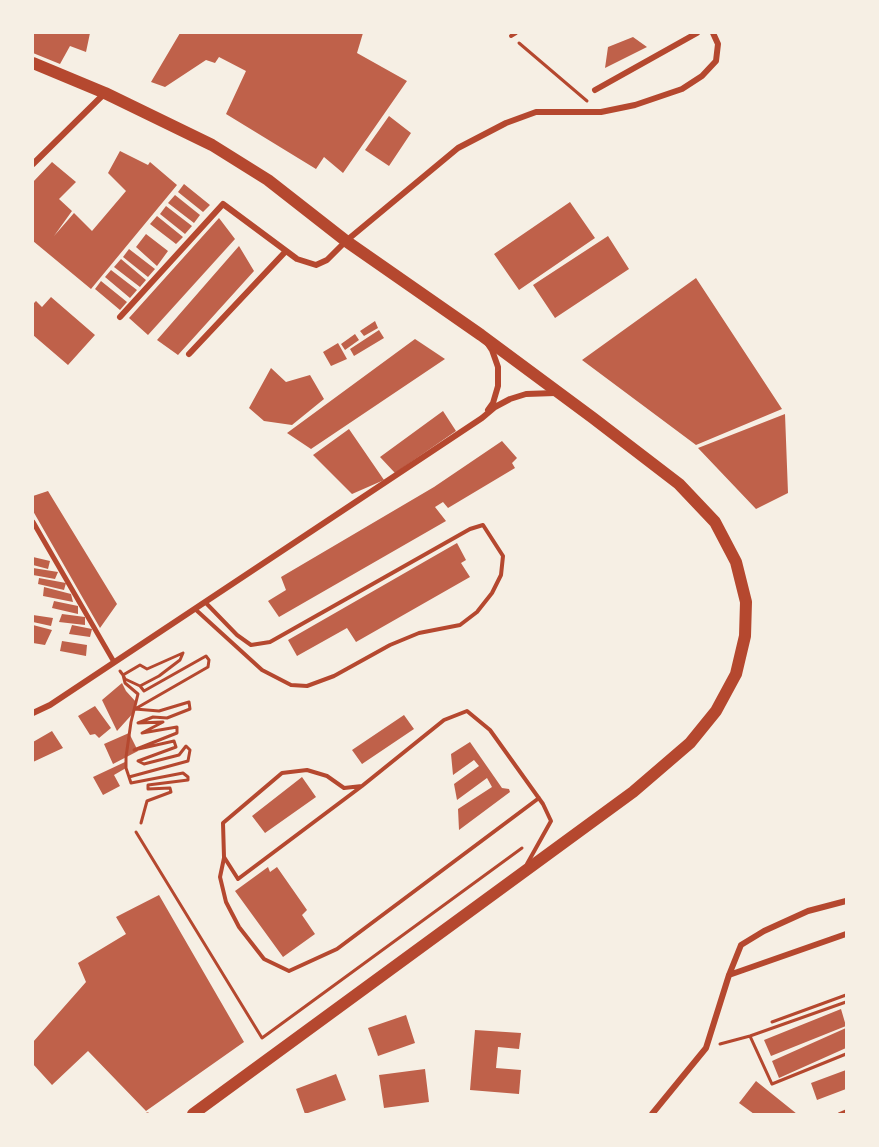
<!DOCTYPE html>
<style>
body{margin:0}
#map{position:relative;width:879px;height:1147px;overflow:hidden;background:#f6efe4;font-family:Karla,sans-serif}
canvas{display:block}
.frame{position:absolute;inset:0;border:34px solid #f6efe4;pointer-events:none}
</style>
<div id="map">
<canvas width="879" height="1147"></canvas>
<div class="frame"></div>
</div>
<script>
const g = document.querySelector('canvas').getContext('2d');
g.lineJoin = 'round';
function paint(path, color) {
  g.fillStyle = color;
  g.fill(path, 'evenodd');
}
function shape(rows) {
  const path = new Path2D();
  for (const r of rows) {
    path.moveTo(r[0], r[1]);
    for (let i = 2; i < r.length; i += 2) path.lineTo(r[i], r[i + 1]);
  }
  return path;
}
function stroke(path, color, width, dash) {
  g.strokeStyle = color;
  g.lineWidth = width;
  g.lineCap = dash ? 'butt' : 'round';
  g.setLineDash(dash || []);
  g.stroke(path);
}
paint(shape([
 [33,33,90,33,86,52,70,46,60,64,33,53],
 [180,33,363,33,357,53,407,81,343,173,324,157,316,169,226,114,246,71,219,57,215,63,206,60,165,87,151,82],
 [633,37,647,47,605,68,608,47],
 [389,116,411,133,389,166,365,150],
 [120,151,148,165,150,162,177,185,91,289,33,241,33,182,52,162,76,182,59,199,72,211,54,236,74,213,92,231,126,191,108,173],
 [184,184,210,205,203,212,178,192],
 [175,195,200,215,194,223,168,203],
 [570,202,595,238,519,290,494,254],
 [166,206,192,226,185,234,160,214],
 [157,216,183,237,176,244,150,224],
 [219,218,235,239,148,335,129,318],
 [146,234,168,251,157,266,136,247],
 [608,236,629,269,555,318,533,285],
 [239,246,254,271,178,355,157,340],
 [129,249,155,269,148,277,123,257],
 [121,259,146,280,140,287,114,267],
 [111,270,137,290,130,298,105,277],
 [696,278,782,409,696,445,582,360],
 [101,281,127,302,120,310,95,289],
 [51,297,95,335,68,365,33,335,33,304,36,301,42,307],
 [375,321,378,328,364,336,360,331],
 [379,330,384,338,354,356,350,349],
 [355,334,359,340,345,350,341,344],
 [415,339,445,359,311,449,287,433],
 [338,343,347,359,331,366,323,352],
 [271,368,286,382,310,375,324,399,292,425,264,421,249,408],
 [443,411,456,431,395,473,380,457],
 [785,414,788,493,756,509,698,448],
 [349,429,384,480,352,494,313,455],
 [502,441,517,458,512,463,515,468,448,508,443,502,435,507,446,521,279,617,268,601,286,590,281,577,434,487],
 [48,491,117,604,100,628,33,511,33,496],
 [457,543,466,560,461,563,470,577,356,642,347,628,297,656,288,640],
 [33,557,50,561,48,569,33,565],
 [33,568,58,572,55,579,33,575],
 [39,578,66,583,64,590,38,584],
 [44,587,71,594,73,602,43,596],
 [54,601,78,606,78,614,52,608],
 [62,614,85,617,85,625,59,622],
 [33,615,53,618,51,626,33,622],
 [33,625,52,630,45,645,33,643],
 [72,625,92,629,90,637,69,634],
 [62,641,87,645,86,656,60,651],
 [122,683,126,691,136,702,135,711,117,731,102,700],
 [95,706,111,728,99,738,95,734,90,735,78,716],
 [404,715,414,729,362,764,352,750],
 [52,731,63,748,33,762,33,742],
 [129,733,138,751,113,764,104,744],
 [470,742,502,788,509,789,510,792,459,830,458,809,492,787,487,778,457,800,454,784,479,766,474,760,453,775,451,754],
 [125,762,126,768,114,775,120,786,103,795,93,777],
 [302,777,316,797,265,833,252,816],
 [268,867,270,872,277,867,307,910,302,915,315,934,283,957,235,891],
 [159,895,244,1042,146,1111,88,1051,52,1085,33,1064,33,1042,86,982,78,963,126,934,116,917],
 [841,1009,846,1026,771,1056,764,1040],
 [406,1015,415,1043,378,1056,368,1028],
 [846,1028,846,1048,779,1078,772,1061],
 [475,1030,521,1033,519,1049,498,1047,496,1068,521,1070,519,1094,470,1090],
 [425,1069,429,1102,384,1108,379,1075],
 [846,1070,846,1089,817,1100,811,1083],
 [336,1074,346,1100,305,1114,296,1089],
 [756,1081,797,1114,754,1114,739,1103]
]), '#bf614a');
stroke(shape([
 [519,43,587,101],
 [120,671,123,675,125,679,140,686,159,676,180,660,183,653,147,669,140,665,123,675,125,683,138,694,131,722,126,757,126,768,131,783,183,773,188,777,188,780,148,785,148,789,170,788,171,792,147,801,141,823],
 [129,777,188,761,190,750,186,746,179,755,144,764,138,761,176,747,174,741,134,750,177,733,177,727,142,733,163,722,138,723,153,717,167,718,190,709,189,702,159,711,135,709,208,667,209,660,206,656,144,691,140,686],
 [136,832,262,1038,522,848],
 [772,1022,846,995],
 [750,1036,772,1084,846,1054],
 [720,1044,750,1036,846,1002],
 [147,1114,148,1114],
 [839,1114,846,1111]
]), '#b5482f', 3);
stroke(shape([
 [511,36,516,33],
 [195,609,262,670,291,685,307,686,334,676,390,645,419,633,460,625,477,612,492,593,501,575,503,556,483,525,470,529,270,642,251,645,237,635,205,602],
 [362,786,238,879,224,857,223,823,282,773,307,770,327,776,344,788,362,786,444,720,467,711,490,730,543,804,551,821,527,864],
 [224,858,220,877,226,902,239,927,264,959,289,971,337,949,539,798]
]), '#b5482f', 4);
stroke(shape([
 [33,522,114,662]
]), '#b5482f', 5);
stroke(shape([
 [595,90,697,33],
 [33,164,105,93],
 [120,317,223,204,297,259,316,265,327,260,346,241,458,148,506,123,536,112,601,112,635,105,682,89,702,76,716,61,718,44,713,33],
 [189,354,286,251],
 [488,410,493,403,498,386,498,367,492,350,488,344],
 [33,713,50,705,482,418,495,407,510,399,526,394,555,393],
 [729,975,846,934],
 [652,1114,706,1048,729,975,741,945,764,931,808,911,846,901]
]), '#b5482f', 6);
stroke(shape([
 [33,63,105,93,212,145,268,180,346,241,481,335,593,418,679,484,715,522,736,562,746,602,745,636,736,674,716,711,690,743,633,792,193,1114]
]), '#b5482f', 12);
</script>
